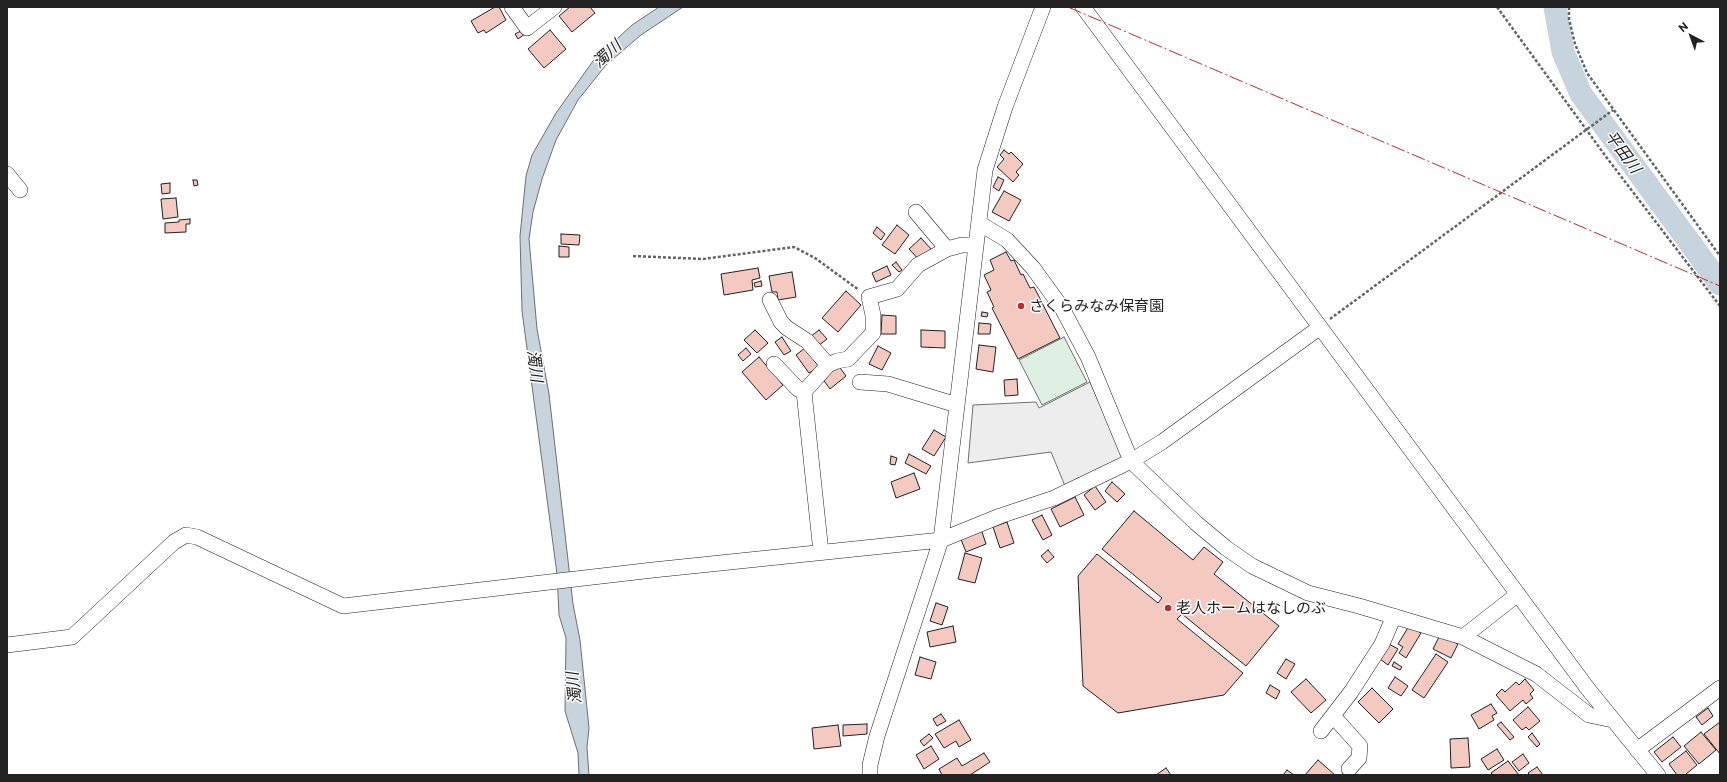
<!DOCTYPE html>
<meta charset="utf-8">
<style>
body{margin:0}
#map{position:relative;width:1727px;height:782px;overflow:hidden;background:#fff;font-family:Commissioner,sans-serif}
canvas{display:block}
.frame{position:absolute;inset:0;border:8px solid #222;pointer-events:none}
.north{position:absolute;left:1671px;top:16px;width:40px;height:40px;-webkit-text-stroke:3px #fff;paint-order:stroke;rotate:319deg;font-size:11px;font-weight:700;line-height:16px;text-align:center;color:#222}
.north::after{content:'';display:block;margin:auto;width:14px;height:18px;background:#222;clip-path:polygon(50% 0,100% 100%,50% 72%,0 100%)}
</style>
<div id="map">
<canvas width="1727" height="782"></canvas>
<div class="frame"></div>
<div class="north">N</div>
</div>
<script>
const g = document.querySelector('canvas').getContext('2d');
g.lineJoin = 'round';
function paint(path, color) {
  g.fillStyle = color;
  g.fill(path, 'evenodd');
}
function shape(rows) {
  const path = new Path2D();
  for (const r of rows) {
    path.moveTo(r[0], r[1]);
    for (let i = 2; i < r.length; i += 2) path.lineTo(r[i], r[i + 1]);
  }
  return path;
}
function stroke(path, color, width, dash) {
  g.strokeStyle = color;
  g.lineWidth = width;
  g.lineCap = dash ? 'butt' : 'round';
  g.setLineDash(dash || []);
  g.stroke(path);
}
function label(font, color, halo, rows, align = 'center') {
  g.font = font + ' Commissioner,"Noto Sans JP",sans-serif';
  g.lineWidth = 3;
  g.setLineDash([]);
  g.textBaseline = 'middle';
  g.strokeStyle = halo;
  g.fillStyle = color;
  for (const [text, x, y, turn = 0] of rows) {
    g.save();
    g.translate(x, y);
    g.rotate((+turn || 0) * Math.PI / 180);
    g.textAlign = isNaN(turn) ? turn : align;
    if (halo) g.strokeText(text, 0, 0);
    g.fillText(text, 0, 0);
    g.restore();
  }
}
const green = shape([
 [1064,337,1087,382,1042,405,1019,360,1064,337]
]);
paint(green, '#e0efe3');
stroke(green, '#6f6f6f', 1);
const parking = shape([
 [1090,382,1124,458,1065,486,1051,452,968,463,973,405,1036,402,1039,408,1090,382]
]);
paint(parking, '#ededed');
stroke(parking, '#6f6f6f', 1);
const water = shape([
 [659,7,683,7,641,35,606,65,578,100,556,140,542,179,533,212,529,239,537,329,549,394,573,604,580,640,589,728,587,747,589,775,579,775,578,753,565,711,566,638,559,615,557,574,522,311,520,236,526,176,532,155,556,113,593,61,632,25,659,7]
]);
paint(water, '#c7d3dd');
stroke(water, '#6f6f6f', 1);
stroke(shape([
 [1555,7,1563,52,1581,94,1720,284]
]), '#c7d3dd', 23);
const building = shape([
 [495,7,499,7,506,20,486,33,484,30,478,33,471,21,495,7],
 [570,7,590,7,595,13,572,32,559,16,570,7],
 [523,30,525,34,518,39,515,34,523,30],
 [550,30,566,49,544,68,528,49,550,30],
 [1004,150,1009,154,1011,152,1023,164,1016,172,1019,175,1013,182,997,167,1004,159,1000,155,1004,150],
 [998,177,1004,180,999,191,993,187,998,177],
 [193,180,197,180,198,185,194,186,193,180],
 [170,183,170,193,162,194,161,184,170,183],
 [1004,191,1021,200,1009,221,992,212,1004,191],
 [176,198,178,217,163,219,161,199,176,198],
 [190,219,190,224,186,224,186,232,165,233,165,223,179,222,179,220,190,219],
 [897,225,909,235,895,254,882,245,897,225],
 [877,227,885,234,881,240,873,233,877,227],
 [561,234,580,235,579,245,561,244,561,234],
 [921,238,932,250,920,261,909,249,921,238],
 [559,246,569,247,569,257,559,257,559,246],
 [1006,252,1011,261,1014,260,1021,275,1023,274,1030,288,1034,287,1060,338,1018,359,992,308,994,307,987,292,991,290,984,275,994,270,990,260,1006,252],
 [896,262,902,270,899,272,892,265,896,262],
 [887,266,891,275,876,282,872,273,887,266],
 [758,268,760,278,752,280,753,290,724,295,721,274,758,268],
 [792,272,796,297,778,300,777,292,772,292,769,276,792,272],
 [761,281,762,286,755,287,754,283,761,281],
 [846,291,861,305,838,332,822,318,846,291],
 [982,312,988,313,987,317,981,316,982,312],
 [882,315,896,316,896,334,881,334,882,315],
 [979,323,991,324,990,334,978,334,979,323],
 [755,330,768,343,757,353,744,340,755,330],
 [819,330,827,339,818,346,810,337,819,330],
 [921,330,945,331,945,348,921,347,921,330],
 [782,337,791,351,784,355,775,342,782,337],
 [979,345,996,347,993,372,976,369,979,345],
 [878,346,891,353,882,370,869,364,878,346],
 [746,348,751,354,743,361,738,355,746,348],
 [805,348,819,367,809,373,796,355,805,348],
 [759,357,783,385,766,400,742,372,759,357],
 [838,365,846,376,830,389,822,378,838,365],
 [1017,379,1018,395,1005,396,1004,380,1017,379],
 [934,430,946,437,934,456,922,449,934,430],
 [909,454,931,466,926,474,905,463,909,454],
 [891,456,897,458,895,465,890,464,891,456],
 [914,473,920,489,896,498,891,482,914,473],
 [1112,482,1125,494,1117,502,1105,491,1112,482],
 [1095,486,1106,502,1095,510,1084,495,1095,486],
 [1075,497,1084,515,1060,527,1051,509,1075,497],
 [1134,511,1193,560,1204,547,1223,562,1214,574,1279,626,1246,666,1182,614,1177,619,1243,673,1224,695,1118,713,1083,686,1078,576,1097,554,1158,603,1162,598,1102,549,1134,511],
 [1042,515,1052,535,1043,540,1032,520,1042,515],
 [1007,522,1014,543,1000,548,993,527,1007,522],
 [981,529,986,544,966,552,960,537,981,529],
 [1048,550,1054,557,1047,563,1041,556,1048,550],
 [965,553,982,558,975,583,958,579,965,553],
 [936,603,948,607,942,625,930,621,936,603],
 [953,626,956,642,930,647,927,632,953,626],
 [1409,626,1421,633,1406,658,1399,653,1403,647,1398,644,1409,626],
 [1440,635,1458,644,1451,658,1433,649,1440,635],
 [1389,644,1398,649,1388,665,1380,659,1389,644],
 [1436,654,1448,662,1424,698,1412,690,1436,654],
 [920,657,936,662,931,679,915,675,920,657],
 [1286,659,1295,664,1286,679,1277,673,1286,659],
 [1394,662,1402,667,1400,670,1392,666,1394,662],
 [1395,677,1408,686,1401,696,1388,688,1395,677],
 [1306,679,1326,700,1311,713,1291,692,1306,679],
 [1525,679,1534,690,1530,694,1533,698,1526,704,1523,700,1510,711,1496,695,1502,689,1505,692,1516,682,1519,685,1525,679],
 [1270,685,1280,691,1276,699,1266,693,1270,685],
 [1372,688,1393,709,1379,723,1358,702,1372,688],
 [1491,704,1497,713,1492,716,1494,720,1479,729,1471,715,1491,704],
 [1528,707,1540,721,1529,730,1526,727,1522,730,1513,720,1528,707],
 [1708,708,1713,716,1702,725,1696,717,1708,708],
 [941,714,946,721,937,726,933,719,941,714],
 [959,720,971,740,959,747,956,741,944,748,935,734,959,720],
 [1501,722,1514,737,1510,740,1497,725,1501,722],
 [1720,722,1720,754,1704,734,1720,722],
 [867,724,867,734,843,736,843,725,867,724],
 [838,725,841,746,814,749,812,728,838,725],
 [1701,732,1716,750,1699,764,1684,746,1701,732],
 [1532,733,1540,744,1537,747,1528,737,1532,733],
 [929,734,933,738,924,746,920,741,929,734],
 [1673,737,1681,747,1662,762,1654,752,1673,737],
 [1468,738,1470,767,1451,768,1450,739,1468,738],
 [931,746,939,759,924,769,916,755,931,746],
 [1497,749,1504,760,1488,770,1481,759,1497,749],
 [1686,751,1697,765,1685,775,1677,775,1669,764,1686,751],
 [984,753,990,762,970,775,942,775,939,769,957,758,962,766,984,753],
 [1523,754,1529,763,1519,771,1512,762,1523,754],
 [1318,760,1335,775,1305,775,1318,760],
 [1508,761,1519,775,1493,775,1491,773,1508,761],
 [1537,767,1543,775,1530,775,1528,773,1537,767],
 [1166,768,1171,775,1156,775,1166,768],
 [1287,770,1294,775,1283,775,1287,770]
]);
paint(building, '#f3c9c0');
stroke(building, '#222', 1);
const minor = shape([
 [512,7,527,28,554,7],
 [1083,7,1588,689,1658,775],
 [7,174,20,190],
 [916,212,947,249],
 [979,223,1007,240,1033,268,1062,308,1088,357,1131,461,1196,523,1226,548,1252,566,1308,593,1359,606,1463,637,1536,674,1589,715,1613,720],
 [770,300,781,322,787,328,807,341,828,365],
 [774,364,798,389,804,392],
 [860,382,888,384,957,405],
 [821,552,804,392,828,365,837,361,848,359,873,333,873,315,869,297,897,289,918,265,947,249,962,245,976,245],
 [1463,637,1518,594],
 [7,645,72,637,174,542,186,535,197,537,343,606,653,570,941,540,1000,516,1054,498,1131,461,1162,442,1319,328],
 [1334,717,1360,746,1359,758,1349,769],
 [1321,731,1351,692,1382,644,1394,616],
 [1637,750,1720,688],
 [870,775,870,765,877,736,941,540,985,170,1005,107,1043,7]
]);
stroke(minor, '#222', 16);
stroke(shape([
 [1497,7,1607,158,1720,306],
 [1569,7,1569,19,1575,44,1587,73,1720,256],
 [633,256,703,259,794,247,815,258,859,290],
 [1330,319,1613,110]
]), '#646464', 2.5, [3, 2]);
stroke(minor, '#fff', 15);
stroke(shape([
 [1068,7,1720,286]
]), '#c62828', 1, [14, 3, 2, 3]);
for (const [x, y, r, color] of [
 [1021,306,4,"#c62828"],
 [1168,608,4,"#c62828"]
]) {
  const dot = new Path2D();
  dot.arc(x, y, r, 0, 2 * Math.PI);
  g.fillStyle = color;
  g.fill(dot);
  stroke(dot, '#fff', 1.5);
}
label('15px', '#222', '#fff', [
 ["さくらみなみ保育園",1029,306],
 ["老人ホームはなしのぶ",1176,608]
], 'left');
label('italic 16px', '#222', '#fff', [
 ["濁川",607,54,-42],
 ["平田川",1623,152,54],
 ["濁川",535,366,83],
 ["濁川",574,688,-96]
]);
</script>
